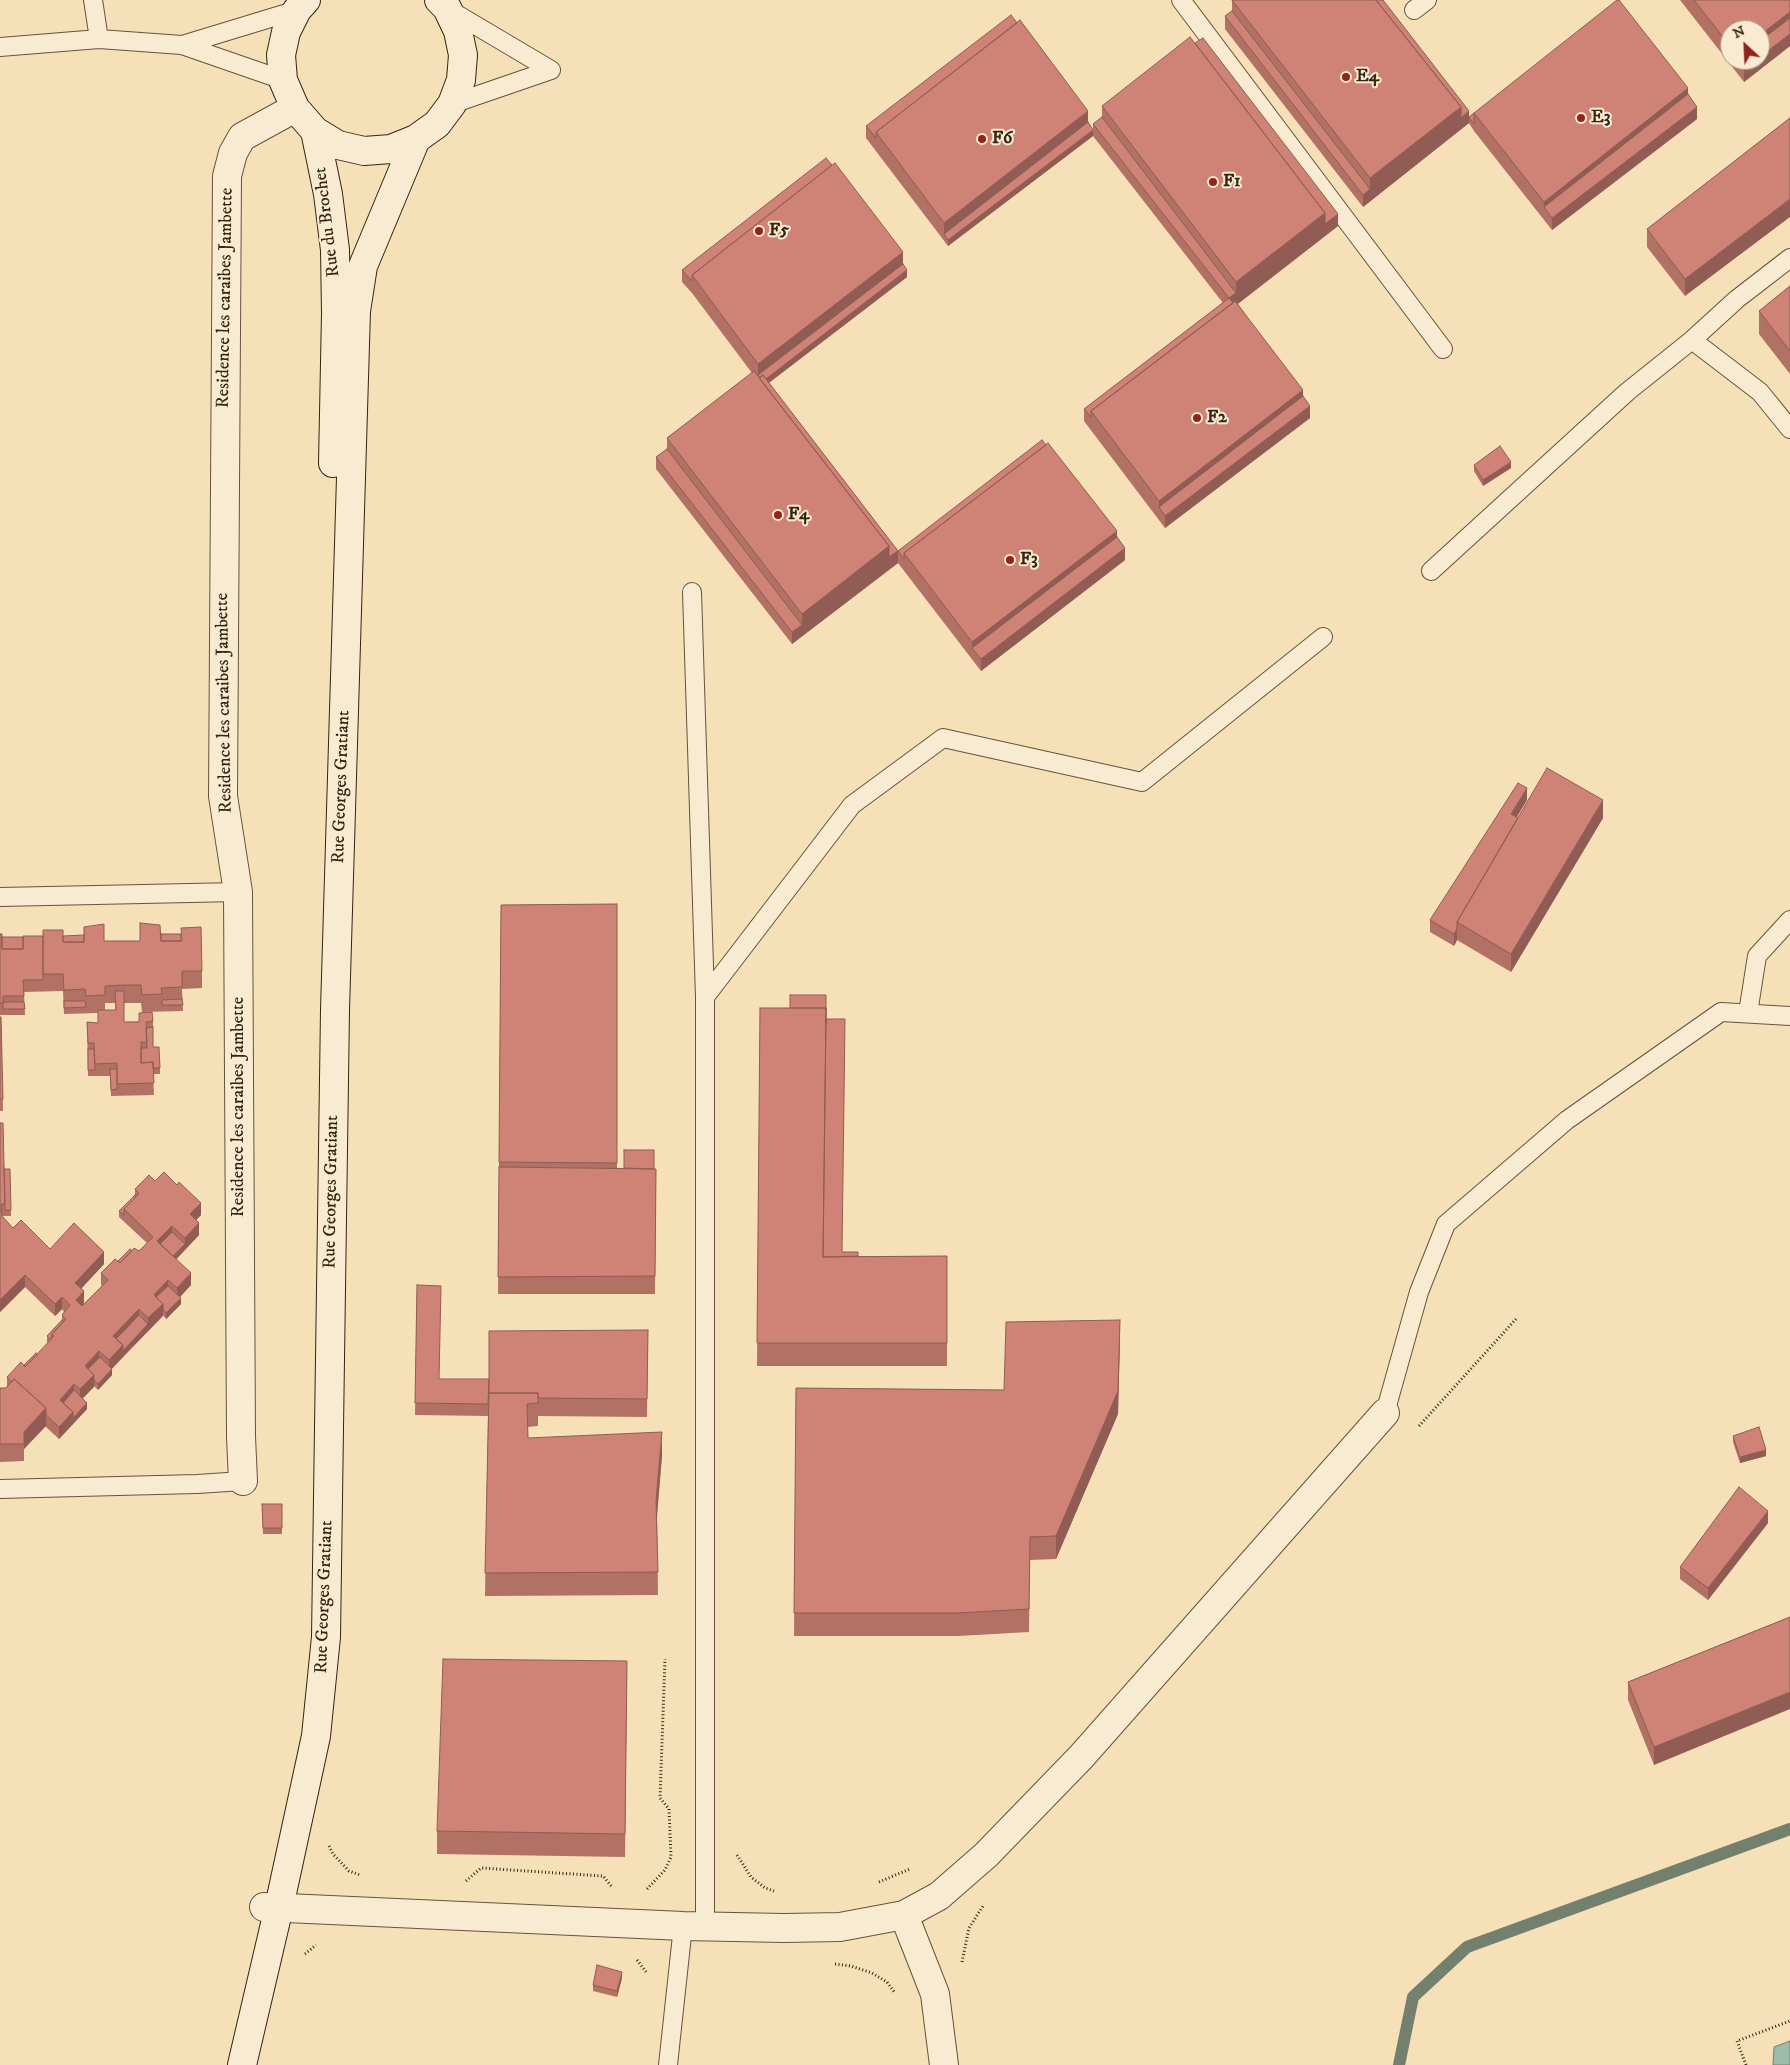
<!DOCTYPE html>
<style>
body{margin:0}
#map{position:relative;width:1790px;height:2065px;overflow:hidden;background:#f6e0b8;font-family:"IM FELL DW Pica",serif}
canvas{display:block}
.north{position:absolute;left:1720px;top:20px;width:50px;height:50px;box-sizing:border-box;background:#f9ebd1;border:1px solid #aa9c85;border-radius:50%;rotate:335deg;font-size:14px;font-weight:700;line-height:20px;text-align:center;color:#332513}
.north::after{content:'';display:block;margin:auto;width:18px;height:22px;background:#8f2418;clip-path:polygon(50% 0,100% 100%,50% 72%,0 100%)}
</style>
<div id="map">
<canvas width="1790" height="2065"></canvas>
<div class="north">N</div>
</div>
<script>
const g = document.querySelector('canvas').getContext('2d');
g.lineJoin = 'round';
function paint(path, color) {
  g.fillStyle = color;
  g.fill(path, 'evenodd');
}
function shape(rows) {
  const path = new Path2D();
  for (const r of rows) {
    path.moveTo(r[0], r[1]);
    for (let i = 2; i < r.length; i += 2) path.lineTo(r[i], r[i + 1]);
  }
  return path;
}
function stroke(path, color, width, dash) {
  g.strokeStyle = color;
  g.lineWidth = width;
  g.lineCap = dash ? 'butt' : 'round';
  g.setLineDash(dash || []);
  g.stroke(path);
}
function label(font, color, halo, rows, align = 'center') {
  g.font = font + ' "IM FELL DW Pica",serif';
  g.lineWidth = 4;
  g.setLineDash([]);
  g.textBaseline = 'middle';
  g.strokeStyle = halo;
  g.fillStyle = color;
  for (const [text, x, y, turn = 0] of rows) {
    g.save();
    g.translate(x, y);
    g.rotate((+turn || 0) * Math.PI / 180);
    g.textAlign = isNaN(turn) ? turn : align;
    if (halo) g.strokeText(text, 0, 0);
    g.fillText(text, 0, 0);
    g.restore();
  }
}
const water = shape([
 [1790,2041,1790,2065,1773,2065,1774,2047,1790,2041]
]);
paint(water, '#9dbdab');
stroke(water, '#73806e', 1);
stroke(shape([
 [1399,2065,1413,1997,1467,1947,1790,1829]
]), '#73806e', 12);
const service = shape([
 [93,0,99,39],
 [1181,0,1443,349],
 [448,9,551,70],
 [1414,10,1427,0],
 [182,45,297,10],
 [0,47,99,39,182,45,283,80],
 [452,104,551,70],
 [1692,340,1760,392,1790,429],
 [1431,571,1627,392,1692,340,1737,299,1790,258],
 [692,592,705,997,705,1926],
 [0,897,238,892],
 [705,997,852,805,943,738,1142,782,1323,637],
 [1748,1013,1757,956,1790,920],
 [1385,1413,1419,1292,1446,1224,1567,1120,1721,1012,1790,1016],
 [0,1489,197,1484,243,1481],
 [668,2065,683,1926]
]);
const minor = shape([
 [243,1481,241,1437,238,892,223,796,227,176,233,153,242,137,295,108],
 [264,1907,683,1926,784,1928,840,1927,904,1915,939,1896,986,1855,1081,1757,1385,1413],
 [904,1915,935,1994,944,2065]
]);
const secondary = shape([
 [306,0,297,10,286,32,281,55,283,80,295,108,315,131,338,145,364,151,391,149,416,139,437,124,452,104,461,80,463,55,458,31,447,8,439,0],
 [315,131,328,194,335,250,336,313,333,463],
 [242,2065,279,1907,316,1736,326,1637,335,1010,356,311,363,266,416,139]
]);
stroke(service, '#64543c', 20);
stroke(minor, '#64543c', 30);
stroke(secondary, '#332513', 30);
stroke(shape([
 [1419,1426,1516,1319],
 [329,1846,333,1854,349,1871,360,1875],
 [737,1855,751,1877,765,1888,774,1891],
 [466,1881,481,1868,603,1876,612,1887],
 [879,1882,910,1869],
 [647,1889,665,1870,671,1857,669,1809,660,1798,665,1659],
 [305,1954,316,1945],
 [637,1960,647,1973],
 [962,1962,969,1928,983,1906],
 [835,1964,851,1966,872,1973,887,1982,895,1993],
 [1746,2065,1737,2041,1790,2021]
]), '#332513', 3, [1, 2.5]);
stroke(service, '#f9ebd1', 18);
stroke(minor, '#f9ebd1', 28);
stroke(secondary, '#f9ebd1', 28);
paint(shape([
 [1232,0,1469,117,1474,113,1688,94,1697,119,1552,230,1474,131,1469,123,1363,207,1225,29,1225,16,1232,11],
 [1680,0,1790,0,1790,46,1744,82],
 [1730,30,1760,30,1760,60,1730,60],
 [1102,106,1338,226,1238,304,1303,396,1310,418,1165,528,1084,421,1084,409,1223,303,1093,136,1093,124,1102,117],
 [1790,118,1685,296,1647,247,1647,229],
 [1088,122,1093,136,948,246,866,138,866,126],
 [903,264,907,277,769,383,898,551,1117,537,1125,560,981,671,898,563,792,644,656,469,656,457,667,449,667,438,752,373,692,293,682,282,682,270],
 [1790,286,1790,374,1759,334,1759,311],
 [1474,465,1511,468,1483,486,1474,471],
 [1527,800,1517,817,1518,818,1603,818,1511,972,1457,940,1454,946,1430,932,1430,920],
 [617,904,617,1168,656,1169,655,1294,498,1294,501,905],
 [0,934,2,949,63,936,104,941,140,941,161,934,202,971,202,988,182,989,183,1011,142,1012,141,1003,124,1003,124,1022,153,1021,153,1047,160,1068,160,1074,153,1074,154,1095,111,1096,110,1076,88,1076,87,1022,98,1023,98,1013,64,1014,63,991,24,992,25,1015,0,1015],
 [105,1003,115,1003,115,1010,105,1010],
 [760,1008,826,1019,842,1252,858,1256,947,1256,947,1366,757,1366],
 [0,1017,1,1017,3,1111,0,1111],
 [0,1123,4,1199,11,1210,11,1216,5,1216,5,1213,5,1216,2,1216,13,1228,50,1249,104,1264,81,1289,84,1303,82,1306,102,1286,101,1285,101,1273,118,1261,132,1251,139,1251,147,1243,119,1217,119,1211,135,1195,135,1189,155,1181,201,1215,196,1220,199,1235,176,1259,191,1285,180,1297,181,1304,166,1319,163,1315,123,1357,112,1368,112,1375,98,1390,94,1386,83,1398,87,1409,59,1439,45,1426,24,1449,24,1461,0,1462,0,1388,6,1388,7,1386,7,1377,37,1355,48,1343,47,1342,47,1336,62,1320,62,1315,64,1312,62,1309,55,1316,25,1287,0,1312],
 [417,1285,439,1379,489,1379,648,1330,647,1417,538,1416,538,1426,527,1427,528,1438,662,1455,657,1518,658,1595,485,1596,488,1416,415,1415],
 [1120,1343,1118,1414,1056,1559,1030,1560,1029,1632,958,1636,794,1636,796,1388,1004,1390],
 [1733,1436,1766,1456,1740,1463,1733,1442],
 [262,1504,282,1504,282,1534,263,1534],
 [1768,1523,1708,1600,1680,1579,1680,1567],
 [1790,1617,1654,1765,1628,1700,1628,1682],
 [627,1661,625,1857,437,1854,437,1831],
 [622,1978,617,1997,593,1991,593,1985]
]), '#b17165');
paint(shape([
 [1790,12,1790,30,1760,53,1760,35],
 [1790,34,1790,46,1744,82,1744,70,1757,60,1760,60,1760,57],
 [1688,88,1688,106,1544,207,1544,202],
 [1461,107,1469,111,1469,123,1363,207,1363,195,1370,189,1370,178],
 [1697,107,1697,119,1552,230,1552,218],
 [1088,111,1088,128,944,234,944,223],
 [1093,130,1093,136,948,246,948,240],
 [1790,199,1790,217,1685,296,1685,279],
 [1325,213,1338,214,1338,226,1236,305,1236,282],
 [903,252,903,270,758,375,758,364],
 [907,270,907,277,763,387,763,381],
 [1236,293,1236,305,1229,310,1229,298],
 [1303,390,1303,408,1159,507,1159,501],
 [1310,406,1310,418,1165,528,1165,516],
 [1511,462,1511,468,1483,486,1483,480],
 [1117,531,1117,549,972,648,972,660,972,642],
 [889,546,898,551,898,563,792,644,792,632,802,625,802,614],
 [1125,548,1125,560,981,671,981,659],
 [1527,788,1527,800,1511,826,1511,814],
 [1603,800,1603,818,1511,972,1511,954],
 [1457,929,1457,940,1454,946,1454,934],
 [201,1203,201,1215,190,1226,190,1214],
 [199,1223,199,1235,170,1266,170,1260,185,1244,185,1238],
 [172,1226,172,1238,160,1250,157,1241],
 [104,1252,104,1264,75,1295,75,1283],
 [191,1273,191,1285,177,1300,177,1288],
 [25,1275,25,1287,0,1312,0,1300],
 [168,1280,168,1292,157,1303,154,1295],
 [84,1291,84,1303,76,1312,76,1300],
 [62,1297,62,1309,55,1316,55,1304],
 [181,1298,181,1304,166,1319,166,1313],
 [163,1304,163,1316,123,1357,123,1351,148,1324,148,1318],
 [139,1309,139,1321,116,1345,113,1336],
 [1120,1320,1118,1414,1056,1559,1056,1536],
 [123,1345,123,1357,109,1372,109,1360],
 [99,1351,99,1363,88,1374,85,1366],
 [112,1369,112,1375,98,1390,98,1384],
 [94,1375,94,1387,80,1401,80,1389],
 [74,1384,74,1396,63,1409,60,1400],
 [87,1403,87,1409,73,1424,73,1418],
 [46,1408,46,1426,24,1449,24,1461,24,1432],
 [73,1412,73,1424,59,1439,59,1427],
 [662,1432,662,1455,656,1524,656,1501],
 [1766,1450,1766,1456,1740,1463,1740,1457],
 [1768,1511,1768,1523,1708,1600,1708,1588],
 [1790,1692,1790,1709,1654,1765,1654,1747],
 [622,1972,622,1978,617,1997,617,1991]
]), '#905c53');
const building = shape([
 [1232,0,1376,0,1461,107,1370,178,1232,0],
 [1376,0,1383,0,1469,111,1461,118,1461,107,1376,0],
 [1617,0,1619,0,1688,88,1544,202,1474,113,1617,0],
 [1694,0,1790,0,1790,12,1760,35,1760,30,1730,30,1730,46,1694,0],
 [1232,11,1370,189,1363,195,1225,16,1232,11],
 [1011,15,1017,23,876,132,876,138,866,126,1011,15],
 [1790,18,1790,34,1760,57,1760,41,1790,18],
 [1020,20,1088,111,944,223,876,132,1020,20],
 [1190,37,1325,213,1236,282,1102,106,1190,37],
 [1203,38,1338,214,1325,224,1325,213,1195,43,1203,38],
 [1736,60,1757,60,1744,70,1736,60],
 [1688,94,1697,107,1552,218,1544,207,1688,94],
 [1474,113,1474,124,1469,117,1474,113],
 [1102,117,1236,293,1229,298,1093,124,1102,117],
 [1790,118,1790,199,1685,279,1647,229,1790,118],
 [1088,122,1093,130,948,240,944,234,1088,122],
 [826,158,832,165,692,275,692,281,682,270,826,158],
 [835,163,903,252,758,364,692,275,835,163],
 [903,264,907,270,766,379,763,375,760,378,758,375,903,264],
 [1790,286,1790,351,1759,311,1790,286],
 [1229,298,1233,303,1091,411,1091,417,1084,409,1229,298],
 [1235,301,1303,390,1159,501,1091,411,1235,301],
 [754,371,889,546,802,614,667,438,754,371],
 [763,375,898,551,889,557,889,546,759,378,763,375],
 [1303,396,1310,406,1165,516,1159,507,1303,396],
 [1042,440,1046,445,904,553,904,559,898,551,1042,440],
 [1048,443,1117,531,972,642,904,553,1048,443],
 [1500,446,1511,462,1483,480,1474,465,1500,446],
 [667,449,802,625,792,632,656,457,667,449],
 [1117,537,1125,548,981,659,972,648,1117,537],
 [1547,768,1603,800,1511,954,1457,922,1547,768],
 [1518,783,1527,788,1511,814,1518,818,1457,922,1457,929,1454,934,1430,920,1518,783],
 [617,904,617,1163,499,1162,501,905,617,904],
 [140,923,160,925,161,941,182,941,181,928,201,927,202,971,182,971,182,987,161,988,162,994,142,995,141,985,124,985,105,986,105,995,86,996,85,989,64,990,63,974,43,974,43,930,63,930,63,942,84,942,84,927,104,924,104,941,140,941,140,923],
 [0,934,2,934,2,949,23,949,23,936,43,936,43,980,23,980,24,996,3,996,3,1003,0,1003,0,934],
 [161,934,181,934,181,941,161,941,161,934],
 [84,935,84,942,63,942,63,936,84,935],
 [2,937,23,937,23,949,2,949,2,937],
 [115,991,124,991,124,1022,139,1022,139,1013,152,1012,153,1021,146,1022,147,1042,141,1042,141,1063,153,1062,154,1083,117,1084,117,1063,95,1064,94,1043,88,1043,87,1022,98,1023,98,1010,116,1010,115,991],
 [790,995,826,995,826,1024,826,1008,790,1008,790,995],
 [182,999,183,1005,162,1005,162,1000,182,999],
 [64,1001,85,1001,86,1007,64,1008,64,1001],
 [3,1002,24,1002,25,1009,3,1009,3,1002],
 [760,1008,826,1008,823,1257,947,1256,947,1343,757,1343,760,1008],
 [0,1017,1,1017,3,1099,0,1099,0,1017],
 [826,1019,845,1019,842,1252,858,1252,858,1256,823,1257,826,1019],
 [153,1027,153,1047,159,1047,160,1068,153,1068,153,1062,141,1063,141,1048,147,1048,146,1028,153,1027],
 [88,1049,94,1049,95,1070,88,1070,88,1049],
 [110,1069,117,1069,117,1089,111,1090,110,1069],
 [0,1123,3,1123,5,1204,1,1204,2,1216,13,1228,21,1220,50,1249,74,1223,104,1252,75,1283,84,1291,76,1300,82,1306,108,1280,101,1273,115,1259,120,1263,134,1248,139,1251,153,1237,124,1209,139,1194,135,1189,149,1175,155,1181,164,1172,177,1185,179,1182,201,1203,190,1214,199,1223,185,1238,172,1226,157,1241,191,1273,177,1288,168,1280,154,1295,163,1304,148,1318,139,1309,113,1336,123,1345,109,1360,99,1351,85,1366,94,1375,80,1389,74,1384,60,1400,73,1412,59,1427,46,1415,46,1408,14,1379,12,1382,7,1377,21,1362,25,1367,54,1336,52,1334,66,1319,62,1315,70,1305,62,1297,55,1304,25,1275,0,1300,0,1123],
 [624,1150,654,1150,654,1169,624,1168,624,1150],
 [499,1167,656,1169,655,1276,498,1277,499,1167],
 [4,1169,10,1169,11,1210,5,1210,4,1169],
 [135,1195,136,1197,124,1209,124,1215,119,1211,135,1195],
 [172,1232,185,1244,173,1256,160,1244,172,1232],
 [130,1249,132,1251,120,1263,118,1261,130,1249],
 [417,1285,441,1286,439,1379,489,1379,488,1404,415,1403,417,1285],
 [168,1286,181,1298,166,1313,163,1309,163,1304,156,1297,168,1286],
 [139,1315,148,1324,123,1351,123,1345,116,1339,139,1315],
 [62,1320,63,1322,52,1334,51,1340,47,1336,62,1320],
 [1120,1320,1118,1391,1056,1536,1030,1537,1029,1609,958,1613,794,1613,796,1388,1004,1390,1006,1322,1120,1320],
 [648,1330,647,1399,538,1398,538,1393,489,1393,489,1331,648,1330],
 [36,1353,37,1355,25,1367,24,1365,36,1353],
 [100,1357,112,1369,98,1384,94,1380,94,1375,88,1369,100,1357],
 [14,1379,46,1408,24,1432,24,1444,0,1444,0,1388,6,1388,14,1379],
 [74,1390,87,1403,73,1418,73,1412,63,1403,74,1390],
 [489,1393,538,1393,538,1403,527,1404,528,1438,662,1432,656,1501,658,1572,485,1573,489,1393],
 [1759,1427,1766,1450,1740,1457,1733,1436,1759,1427],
 [1739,1487,1768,1511,1708,1588,1680,1567,1739,1487],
 [262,1504,282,1504,282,1528,263,1528,262,1504],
 [1790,1617,1790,1692,1654,1747,1628,1682,1790,1617],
 [443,1659,627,1661,625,1834,437,1831,443,1659],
 [597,1965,622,1972,617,1991,593,1985,597,1965]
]);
paint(building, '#ce8376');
stroke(building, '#905c53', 1);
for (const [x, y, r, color] of [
 [1346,77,5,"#8f2418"],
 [1581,118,5,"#8f2418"],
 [982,139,5,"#8f2418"],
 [1213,182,5,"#8f2418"],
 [759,231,5,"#8f2418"],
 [1197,418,5,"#8f2418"],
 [778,515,5,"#8f2418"],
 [1010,560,5,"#8f2418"]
]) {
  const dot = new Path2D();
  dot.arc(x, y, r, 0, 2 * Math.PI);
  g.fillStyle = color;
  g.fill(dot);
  stroke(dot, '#f9ebd1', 2);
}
label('bold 18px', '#332513', '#f9ebd1', [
 ["E4",1356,77],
 ["E3",1591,118],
 ["F6",992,139],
 ["F1",1223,182],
 ["F5",769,231],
 ["F2",1207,418],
 ["F4",788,515],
 ["F3",1020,560]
], 'left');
label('18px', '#332513', '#f9ebd1', [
 ["Rue du Brochet",328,222,-97],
 ["Residence les caraibes Jambette",226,298,-89],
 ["Residence les caraibes Jambette",225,703,-91],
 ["Rue Georges Gratiant",342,787,-88],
 ["Residence les caraibes Jambette",239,1107,-90],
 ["Rue Georges Gratiant",332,1192,-89],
 ["Rue Georges Gratiant",325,1597,-88]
]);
</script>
